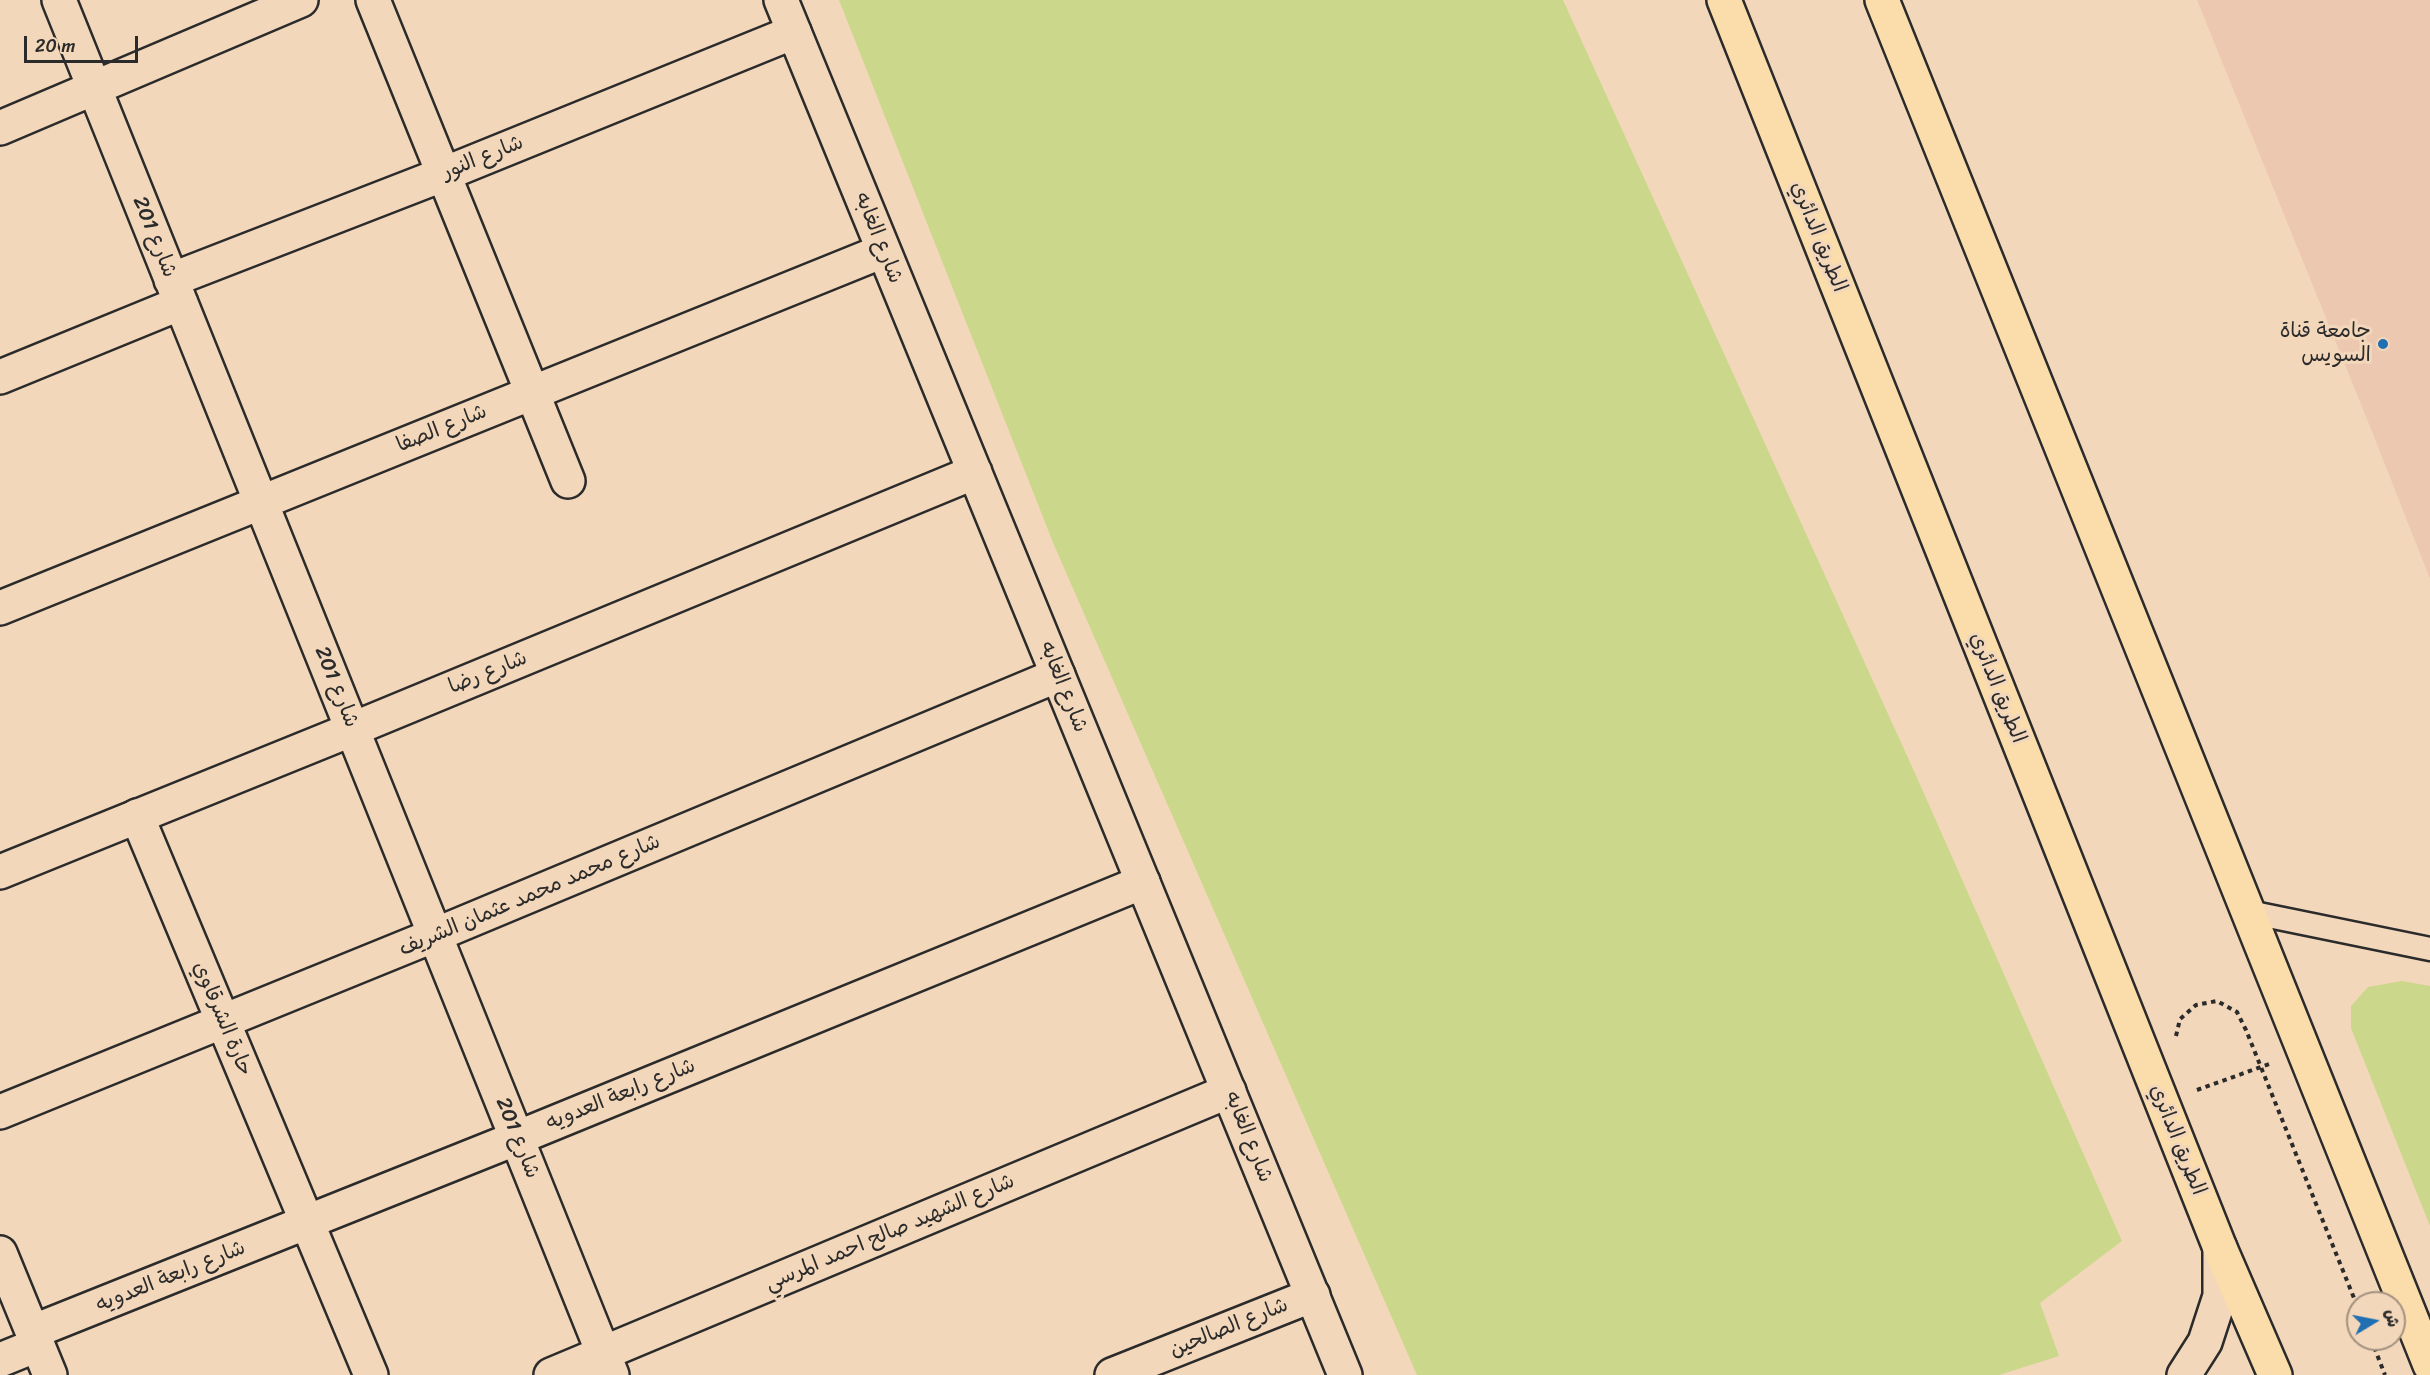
<!DOCTYPE html>
<meta charset="utf-8">
<style>
body{margin:0}
#map{position:relative;width:2430px;height:1375px;overflow:hidden;background:#f3d7ba;font-family:Sriracha,"Playpen Sans Arabic",sans-serif}
canvas{display:block}
.north{position:absolute;left:2346px;top:1291px;width:60px;height:60px;box-sizing:border-box;background:#f3d7ba;border:2px solid #a39281;border-radius:50%;rotate:80deg;font-size:16px;font-weight:700;line-height:24px;text-align:center;color:#2b2b2b}
.north::after{content:'';display:block;margin:auto;width:21px;height:27px;background:#1f6fb2;clip-path:polygon(50% 0,100% 100%,50% 72%,0 100%)}
.scale{position:absolute;left:24px;top:36px;width:114px;height:27px;box-sizing:border-box;border:3px solid #2b2b2b;border-top:0;padding-left:8px;font-size:18px;line-height:21px;white-space:nowrap;color:#2b2b2b;-webkit-text-stroke:4px #f3d7ba;paint-order:stroke}
</style>
<div id="map">
<canvas width="2430" height="1375"></canvas>
<div class="north">ش</div>
<div class="scale">20 m</div>
</div>
<script>
const g = document.querySelector('canvas').getContext('2d');
g.lineJoin = 'round';
function paint(path, color) {
  g.fillStyle = color;
  g.fill(path, 'evenodd');
}
function shape(rows) {
  const path = new Path2D();
  for (const r of rows) {
    path.moveTo(r[0], r[1]);
    for (let i = 2; i < r.length; i += 2) path.lineTo(r[i], r[i + 1]);
  }
  return path;
}
function stroke(path, color, width, dash) {
  g.strokeStyle = color;
  g.lineWidth = width;
  g.lineCap = dash ? 'butt' : 'round';
  g.setLineDash(dash || []);
  g.stroke(path);
}
function label(font, color, halo, rows, align = 'center') {
  g.font = font + ' Sriracha,"Playpen Sans Arabic",sans-serif';
  g.lineWidth = 6;
  g.setLineDash([]);
  g.textBaseline = 'middle';
  g.strokeStyle = halo;
  g.fillStyle = color;
  for (const [text, x, y, turn = 0] of rows) {
    g.save();
    g.translate(x, y);
    g.rotate((+turn || 0) * Math.PI / 180);
    g.textAlign = isNaN(turn) ? turn : align;
    if (halo) g.strokeText(text, 0, 0);
    g.fillText(text, 0, 0);
    g.restore();
  }
}
paint(shape([
 [2197,0,2430,0,2430,579,2371,429]
]), '#edc8b1');
paint(shape([
 [839,0,1563,0,1914,771,2122,1241,2040,1303,2059,1356,1999,1375,1417,1375,1054,545],
 [2402,981,2430,986,2430,1226,2351,1028,2351,1006,2368,987]
]), '#cbd78a');
const lane = shape([
 [2249,912,2430,949]
]);
const street = shape([
 [59,0,612,1375],
 [373,0,568,481],
 [0,128,301,0],
 [171,280,444,174,794,32],
 [0,377,181,303],
 [0,608,883,251],
 [137,816,371,1375],
 [0,1112,435,935,1058,675],
 [0,1253,50,1375],
 [32,1332,517,1138,1143,882],
 [0,1360,37,1345],
 [551,1375,1229,1091],
 [1112,1375,1313,1295]
]);
const secondary = shape([
 [781,0,1345,1375],
 [0,872,353,729,975,472],
 [2184,1375,2205,1342,2220,1296,2220,1248]
]);
const primary = shape([
 [1724,0,2220,1248,2275,1375],
 [1882,0,2430,1365]
]);
stroke(lane, '#2b2b2b', 27);
stroke(street, '#2b2b2b', 38);
stroke(secondary, '#2b2b2b', 38);
stroke(primary, '#2b2b2b', 38);
stroke(shape([
 [2176,1036,2180,1019,2196,1005,2217,1001,2237,1012,2246,1030,2358,1308],
 [2197,1090,2272,1063],
 [2371,1339,2385,1375]
]), '#2b2b2b', 4, [4.5, 4.5]);
stroke(lane, '#f3d7ba', 22);
stroke(street, '#f3d7ba', 33);
stroke(secondary, '#f3d7ba', 33);
stroke(primary, '#fbddab', 33);
for (const [x, y, r, color] of [
 [2383,344,6,"#1f6fb2"]
]) {
  const dot = new Path2D();
  dot.arc(x, y, r, 0, 2 * Math.PI);
  g.fillStyle = color;
  g.fill(dot);
  stroke(dot, '#f3d7ba', 2);
}
label('21px', '#2b2b2b', '#f3d7ba', [
 ["شارع النور",483,158,-22],
 ["شارع 201",154,237,68],
 ["الطريق الدائري",1818,237,68],
 ["شارع الغابه",878,238,68],
 ["شارع الصفا",442,429,-22],
 ["شارع رضا",488,673,-22],
 ["شارع 201",336,687,68],
 ["شارع الغابه",1063,687,68],
 ["الطريق الدائري",1997,688,68],
 ["شارع محمد محمد عثمان الشريف",530,896,-23],
 ["حارة الشرقاوي",222,1019,67],
 ["شارع رابعة العدويه",621,1095,-22],
 ["شارع الغابه",1248,1137,68],
 ["شارع 201",517,1138,68],
 ["الطريق الدائري",2177,1140,68],
 ["شارع الشهيد صالح احمد المرسي",890,1233,-23],
 ["شارع رابعة العدويه",171,1277,-22],
 ["شارع الصالحين",1229,1328,-22]
]);
label('21px', '#2b2b2b', '#f3d7ba', [
 ["جامعة قناة",2371,332],
 ["السويس",2371,356]
], 'right');
</script>
